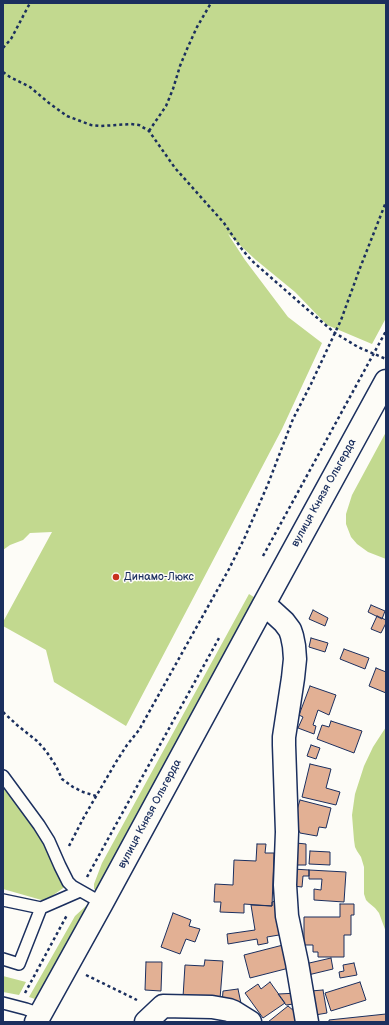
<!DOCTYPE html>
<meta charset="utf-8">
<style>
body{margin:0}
#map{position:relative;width:389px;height:1025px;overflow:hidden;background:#fdfcf7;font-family:"Balsamiq Sans",sans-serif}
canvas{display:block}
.frame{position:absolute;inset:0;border:4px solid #1b2f5e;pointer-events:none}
</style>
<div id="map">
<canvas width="389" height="1025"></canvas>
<div class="frame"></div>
</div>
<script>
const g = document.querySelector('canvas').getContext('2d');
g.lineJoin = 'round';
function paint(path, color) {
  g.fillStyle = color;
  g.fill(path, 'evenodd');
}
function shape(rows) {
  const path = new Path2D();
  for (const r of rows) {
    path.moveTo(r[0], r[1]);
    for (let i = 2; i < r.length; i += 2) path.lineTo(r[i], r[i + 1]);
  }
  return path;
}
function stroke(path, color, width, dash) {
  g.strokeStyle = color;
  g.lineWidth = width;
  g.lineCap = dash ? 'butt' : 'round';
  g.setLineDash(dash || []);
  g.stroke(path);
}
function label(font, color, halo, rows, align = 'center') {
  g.font = font + ' "Balsamiq Sans",sans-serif';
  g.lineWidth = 3;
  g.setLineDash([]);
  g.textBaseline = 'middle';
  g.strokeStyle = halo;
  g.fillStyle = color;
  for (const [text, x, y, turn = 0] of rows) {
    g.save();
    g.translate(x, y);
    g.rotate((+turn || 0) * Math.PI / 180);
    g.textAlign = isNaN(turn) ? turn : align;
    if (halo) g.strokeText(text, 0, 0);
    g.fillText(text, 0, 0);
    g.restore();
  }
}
paint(shape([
 [3,3,386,3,386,318,372,344,327,325,295,292,256,260,228,234,245,260,288,317,322,343,282,429,126,726,54,682,46,650,3,626,3,622,52,532,30,533,23,540,10,545,3,550],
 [386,432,386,559,368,552,357,544,351,537,346,524,346,514,352,495],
 [249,594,257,599,97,891,94,889,94,884,102,863],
 [386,727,386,932,379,913,375,908,369,903,366,900,364,894,364,867,361,857,357,851,355,847,354,840,352,815,355,794,364,766,373,747],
 [3,786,46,845,66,886,45,901,3,889],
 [87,905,89,907,38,1000,29,997,75,916],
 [3,976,26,982,19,995,3,992]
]), '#c2d98f');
const building = shape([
 [371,605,385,611,382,619,368,612,371,605],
 [313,610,328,618,325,626,309,619,313,610],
 [377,616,386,620,386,623,381,633,371,629,377,616],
 [311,638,328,643,325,652,309,647,311,638],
 [344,649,369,658,365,669,340,659,344,649],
 [376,668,386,672,386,693,369,686,376,668],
 [310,686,336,695,329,715,318,710,313,725,316,726,314,734,298,728,303,717,299,715,310,686],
 [331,721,362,731,354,753,317,739,322,725,329,727,331,721],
 [311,745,320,748,316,759,307,756,311,745],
 [310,764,331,769,326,788,340,792,336,805,302,797,310,764],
 [300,800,331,808,326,828,319,827,317,836,300,833,294,820,300,800],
 [296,843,306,844,306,865,295,865,296,843],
 [257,844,266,844,265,853,274,853,272,906,244,904,244,913,220,912,221,902,214,902,215,884,233,885,234,860,256,861,257,844],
 [310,851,330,852,330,865,309,864,310,851],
 [293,869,309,870,309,876,303,876,302,887,293,886,293,869],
 [309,870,346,872,344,902,314,900,314,889,321,890,322,879,309,879,309,870],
 [279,900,285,934,267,937,268,943,258,945,257,939,228,944,227,934,255,930,251,905,272,906,272,902,279,900],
 [340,904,354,904,354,915,351,915,351,935,344,935,344,957,318,957,318,952,313,952,313,945,304,945,304,917,340,917,340,904],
 [173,913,191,920,189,926,200,929,195,942,186,939,180,954,161,947,173,913],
 [287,944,293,967,250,978,244,955,287,944],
 [331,958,333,969,308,975,305,964,331,958],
 [205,960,223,961,220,999,183,997,185,965,204,966,205,960],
 [146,962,162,962,161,991,145,990,146,962],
 [354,963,357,975,340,978,339,972,344,971,343,965,354,963],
 [270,982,285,1003,263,1018,245,993,258,984,261,989,270,982],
 [360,982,366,1000,331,1011,325,993,360,982],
 [238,989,242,1008,222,1004,223,991,238,989],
 [323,990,327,1013,315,1015,311,991,323,990],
 [299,993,301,1003,286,1005,278,994,299,993],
 [288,1006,299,1015,300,1022,268,1022,288,1006],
 [386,1014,386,1022,329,1022,329,1020,386,1014]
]);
paint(building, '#e2b094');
stroke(building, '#1b2f5e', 1);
const service = shape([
 [3,776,39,825,49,841,60,866,68,882,72,886,102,903],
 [3,900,41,908,80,891],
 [3,959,19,964,41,908],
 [3,1003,26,1009,40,1014]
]);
const minor = shape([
 [263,606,272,611,284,622,290,630,292,636,294,646,295,659,293,678,284,737,284,745,287,832,285,885,287,916,297,963,307,1022],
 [36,1022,102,903,263,606,386,381],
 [146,1022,163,1006,212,1007,229,1010,234,1012,250,1022]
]);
stroke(service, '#1b2f5e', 14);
stroke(minor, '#1b2f5e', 25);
stroke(shape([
 [3,48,11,39,30,3],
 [3,72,10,77,30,87,49,103,67,116,91,125,101,126,131,124,139,125,149,131,175,168,224,223,241,248,251,260,308,310,335,333,358,347,386,359],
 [149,131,166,106,173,89,180,66,187,49,197,27,211,3],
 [263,556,386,331],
 [3,712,17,725,37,741,46,751,56,766,62,779,73,787,83,792,96,796],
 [69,846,84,817,116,762,127,745,139,730,229,569,245,537,268,484,293,419,311,384,341,320,360,268,386,202],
 [87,877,219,638],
 [86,975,137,1000],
 [25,993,67,915]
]), '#1b2f5e', 2.5, [3, 3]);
stroke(service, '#fdfcf7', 11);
stroke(minor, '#fdfcf7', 22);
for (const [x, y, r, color] of [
 [116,577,4,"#c8321e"]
]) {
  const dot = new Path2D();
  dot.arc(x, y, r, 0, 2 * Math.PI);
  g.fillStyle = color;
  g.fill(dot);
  stroke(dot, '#fdfcf7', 1.5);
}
label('11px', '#1b2f5e', '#fdfcf7', [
 ["вулиця Князя Ольгерда",324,493,-61],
 ["вулиця Князя Ольгерда",150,814,-62]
]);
label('11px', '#1b2f5e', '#fdfcf7', [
 ["Динамо-Люкс",124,577]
], 'left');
</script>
